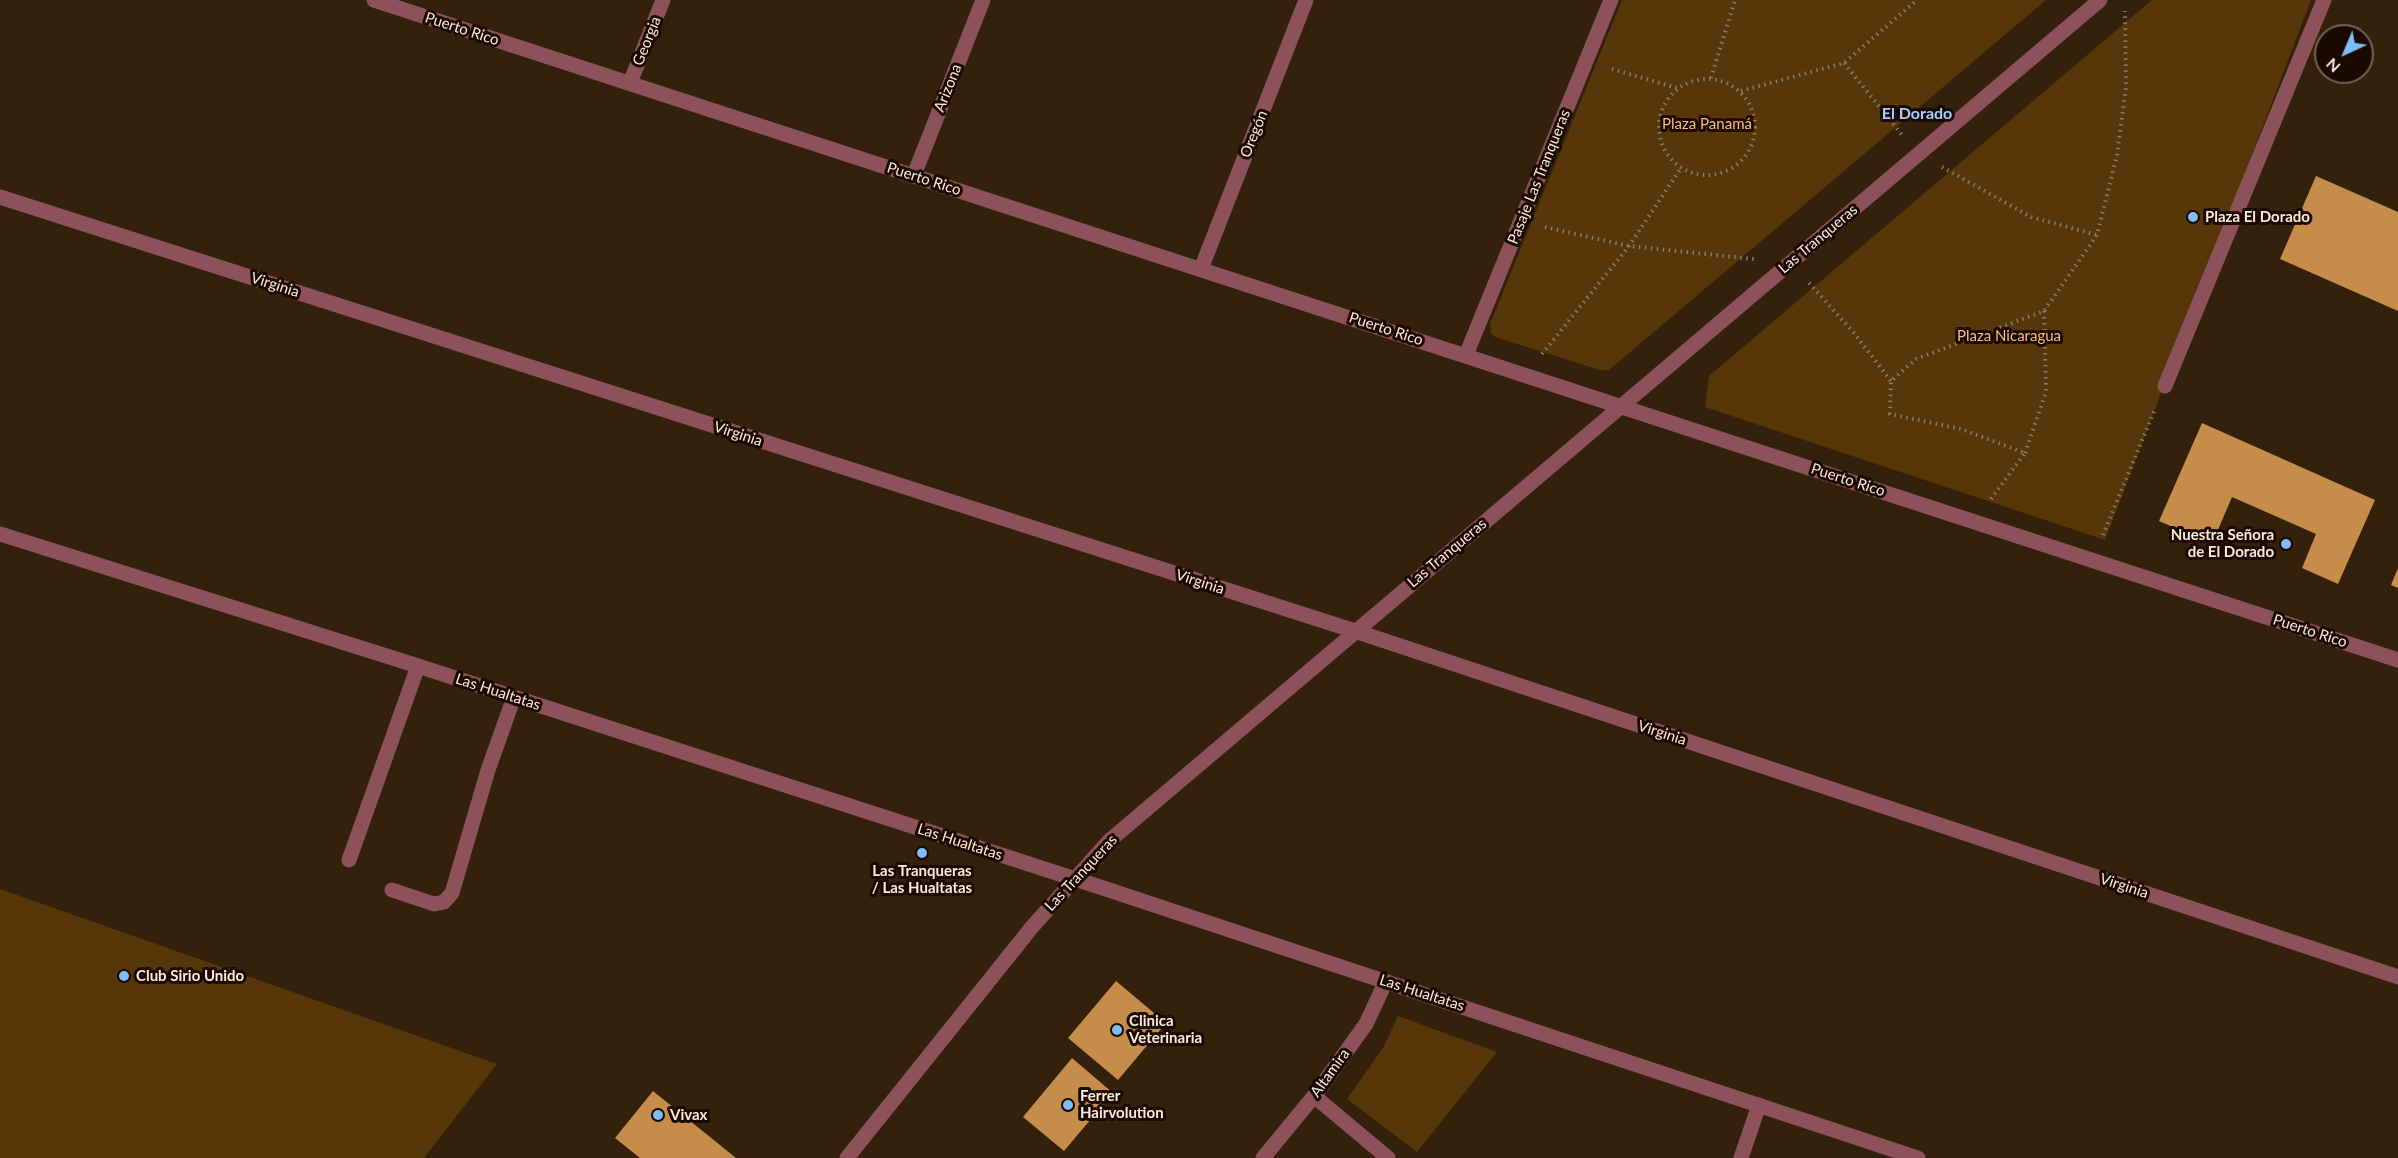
<!DOCTYPE html>
<meta charset="utf-8">
<style>
body{margin:0}
#map{position:relative;width:2398px;height:1158px;overflow:hidden;background:#33210b;font-family:Lato,sans-serif}
canvas{display:block}
.north{position:absolute;left:2314px;top:24px;width:60px;height:60px;box-sizing:border-box;background:#1a0900;border:2px solid #746356;border-radius:50%;rotate:224deg;font-size:16px;font-weight:700;line-height:24px;text-align:center;color:#fcead6}
.north::after{content:'';display:block;margin:auto;width:21px;height:27px;background:#7ebdf9;clip-path:polygon(50% 0,100% 100%,50% 72%,0 100%)}
</style>
<div id="map">
<canvas width="2398" height="1158"></canvas>
<div class="north">N</div>
</div>
<script>
const g = document.querySelector('canvas').getContext('2d');
g.lineJoin = 'round';
function paint(path, color) {
  g.fillStyle = color;
  g.fill(path, 'evenodd');
}
function shape(rows) {
  const path = new Path2D();
  for (const r of rows) {
    if (r.length === 3) {
      path.moveTo(r[0] + r[2], r[1]);
      path.arc(r[0], r[1], r[2], 0, 2 * Math.PI);
      continue;
    }
    path.moveTo(r[0], r[1]);
    for (let i = 2; i < r.length; i += 2) path.lineTo(r[i], r[i + 1]);
  }
  return path;
}
function stroke(path, color, width, dash) {
  g.strokeStyle = color;
  g.lineWidth = width;
  g.lineCap = dash ? 'butt' : 'round';
  g.setLineDash(dash || []);
  g.stroke(path);
}
function label(font, color, halo, rows, align = 'center') {
  g.font = font + ' Lato,sans-serif';
  g.lineWidth = 6;
  g.setLineDash([]);
  g.textBaseline = 'middle';
  g.strokeStyle = halo;
  g.fillStyle = color;
  for (const [text, x, y, turn = 0] of rows) {
    g.save();
    g.translate(x, y);
    g.rotate((+turn || 0) * Math.PI / 180);
    g.textAlign = isNaN(turn) ? turn : align;
    if (halo) g.strokeText(text, 0, 0);
    g.fillText(text, 0, 0);
    g.restore();
  }
}
paint(shape([
 [1622,0,2046,0,1609,370,1600,370,1495,337,1491,333,1490,324],
 [2152,0,2311,0,2105,540,1705,407,1709,376],
 [0,889,497,1064,424,1158,0,1158],
 [1398,1016,1497,1052,1417,1152,1347,1099,1383,1048]
]), '#57360a');
paint(shape([
 [2316,176,2398,212,2398,311,2280,259],
 [2202,423,2375,500,2338,584,2302,568,2316,534,2232,497,2212,544,2159,521],
 [2398,568,2398,588,2391,585],
 [1116,981,1166,1023,1118,1080,1068,1038],
 [1072,1058,1113,1093,1064,1151,1023,1117],
 [653,1091,736,1158,640,1158,615,1138]
]), '#c68c4a');
stroke(shape([
 [1844,63,1902,135],
 [1612,69,1677,88],
 [1711,78,1735,0],
 [1707,127,48],
 [1741,91,1844,63,1917,0],
 [1942,167,2031,217,2097,235],
 [1545,227,1629,246,1754,259],
 [1809,283,1854,333,1891,381],
 [1542,354,1629,246,1681,168],
 [2025,453,2046,392,2044,311],
 [1991,499,2025,453,1961,429,1890,414,1891,381,1916,359,2044,311,2097,235,2117,155,2126,87,2125,11],
 [2103,535,2155,409]
]), '#8c7a65', 4, [1.5, 4.5]);
stroke(shape([
 [2165,386,2324,0],
 [349,860,418,666],
 [392,890,434,904,444,902,452,893,488,770,514,697]
]), '#8d515c', 15);
stroke(shape([
 [374,0,2398,660],
 [630,83,663,0],
 [914,175,983,0],
 [0,197,1355,631,2398,977],
 [1201,269,1306,0],
 [1466,355,1611,0],
 [1314,1096,1388,1158],
 [1263,1158,1314,1096,1366,1024,1386,981],
 [1741,1158,1759,1105]
]), '#8d515c', 15);
stroke(shape([
 [0,534,418,666,1103,888,1918,1158],
 [847,1158,1032,927,1109,841,2100,0]
]), '#8d515c', 15);
for (const [x, y, r, color] of [
 [2193,217,6,"#7ebdf9"],
 [2286,544,6,"#7ebdf9"],
 [922,853,6,"#7ebdf9"],
 [124,976,6,"#7ebdf9"],
 [1117,1030,6,"#7ebdf9"],
 [1068,1105,6,"#7ebdf9"],
 [658,1115,6,"#7ebdf9"]
]) {
  const dot = new Path2D();
  dot.arc(x, y, r, 0, 2 * Math.PI);
  g.fillStyle = color;
  g.fill(dot);
  stroke(dot, '#1a0900', 2);
}
label('15px', '#fcead6', '#1a0900', [
 ["Puerto Rico",462,29,18],
 ["Georgia",647,41,-68],
 ["Arizona",948,88,-68],
 ["Oregón",1254,134,-68],
 ["Pasaje Las Tranqueras",1539,177,-68],
 ["Puerto Rico",924,179,18],
 ["Las Tranqueras",1818,239,-40],
 ["Virginia",275,285,18],
 ["Puerto Rico",1386,329,18],
 ["Virginia",738,434,18],
 ["Puerto Rico",1848,480,18],
 ["Las Tranqueras",1447,553,-40],
 ["Virginia",1200,582,18],
 ["Puerto Rico",2310,631,18],
 ["Las Hualtatas",498,692,18],
 ["Virginia",1662,733,18],
 ["Las Hualtatas",960,842,18],
 ["Las Tranqueras",1081,873,-47],
 ["Virginia",2124,886,18],
 ["Las Hualtatas",1422,993,18],
 ["Altamira",1330,1073,-54]
]);
label('15px', '#febc72', '#1a0900', [
 ["Plaza Panamá",1707,124],
 ["Plaza Nicaragua",2009,336]
]);
label('bold 15px', '#fcead6', '#1a0900', [
 ["Plaza El Dorado",2205,217],
 ["Nuestra Señora",2274,535,"right"],
 ["de El Dorado",2274,552,"right"],
 ["Las Tranqueras",922,871,"center"],
 ["/ Las Hualtatas",922,888,"center"],
 ["Club Sirio Unido",136,976],
 ["Clinica",1129,1021],
 ["Veterinaria",1129,1038],
 ["Ferrer",1080,1096],
 ["Hairvolution",1080,1113],
 ["Vivax",670,1115]
], 'left');
label('bold 16px', '#a2d0fd', '#1a0900', [
 ["El Dorado",1917,114]
]);
</script>
